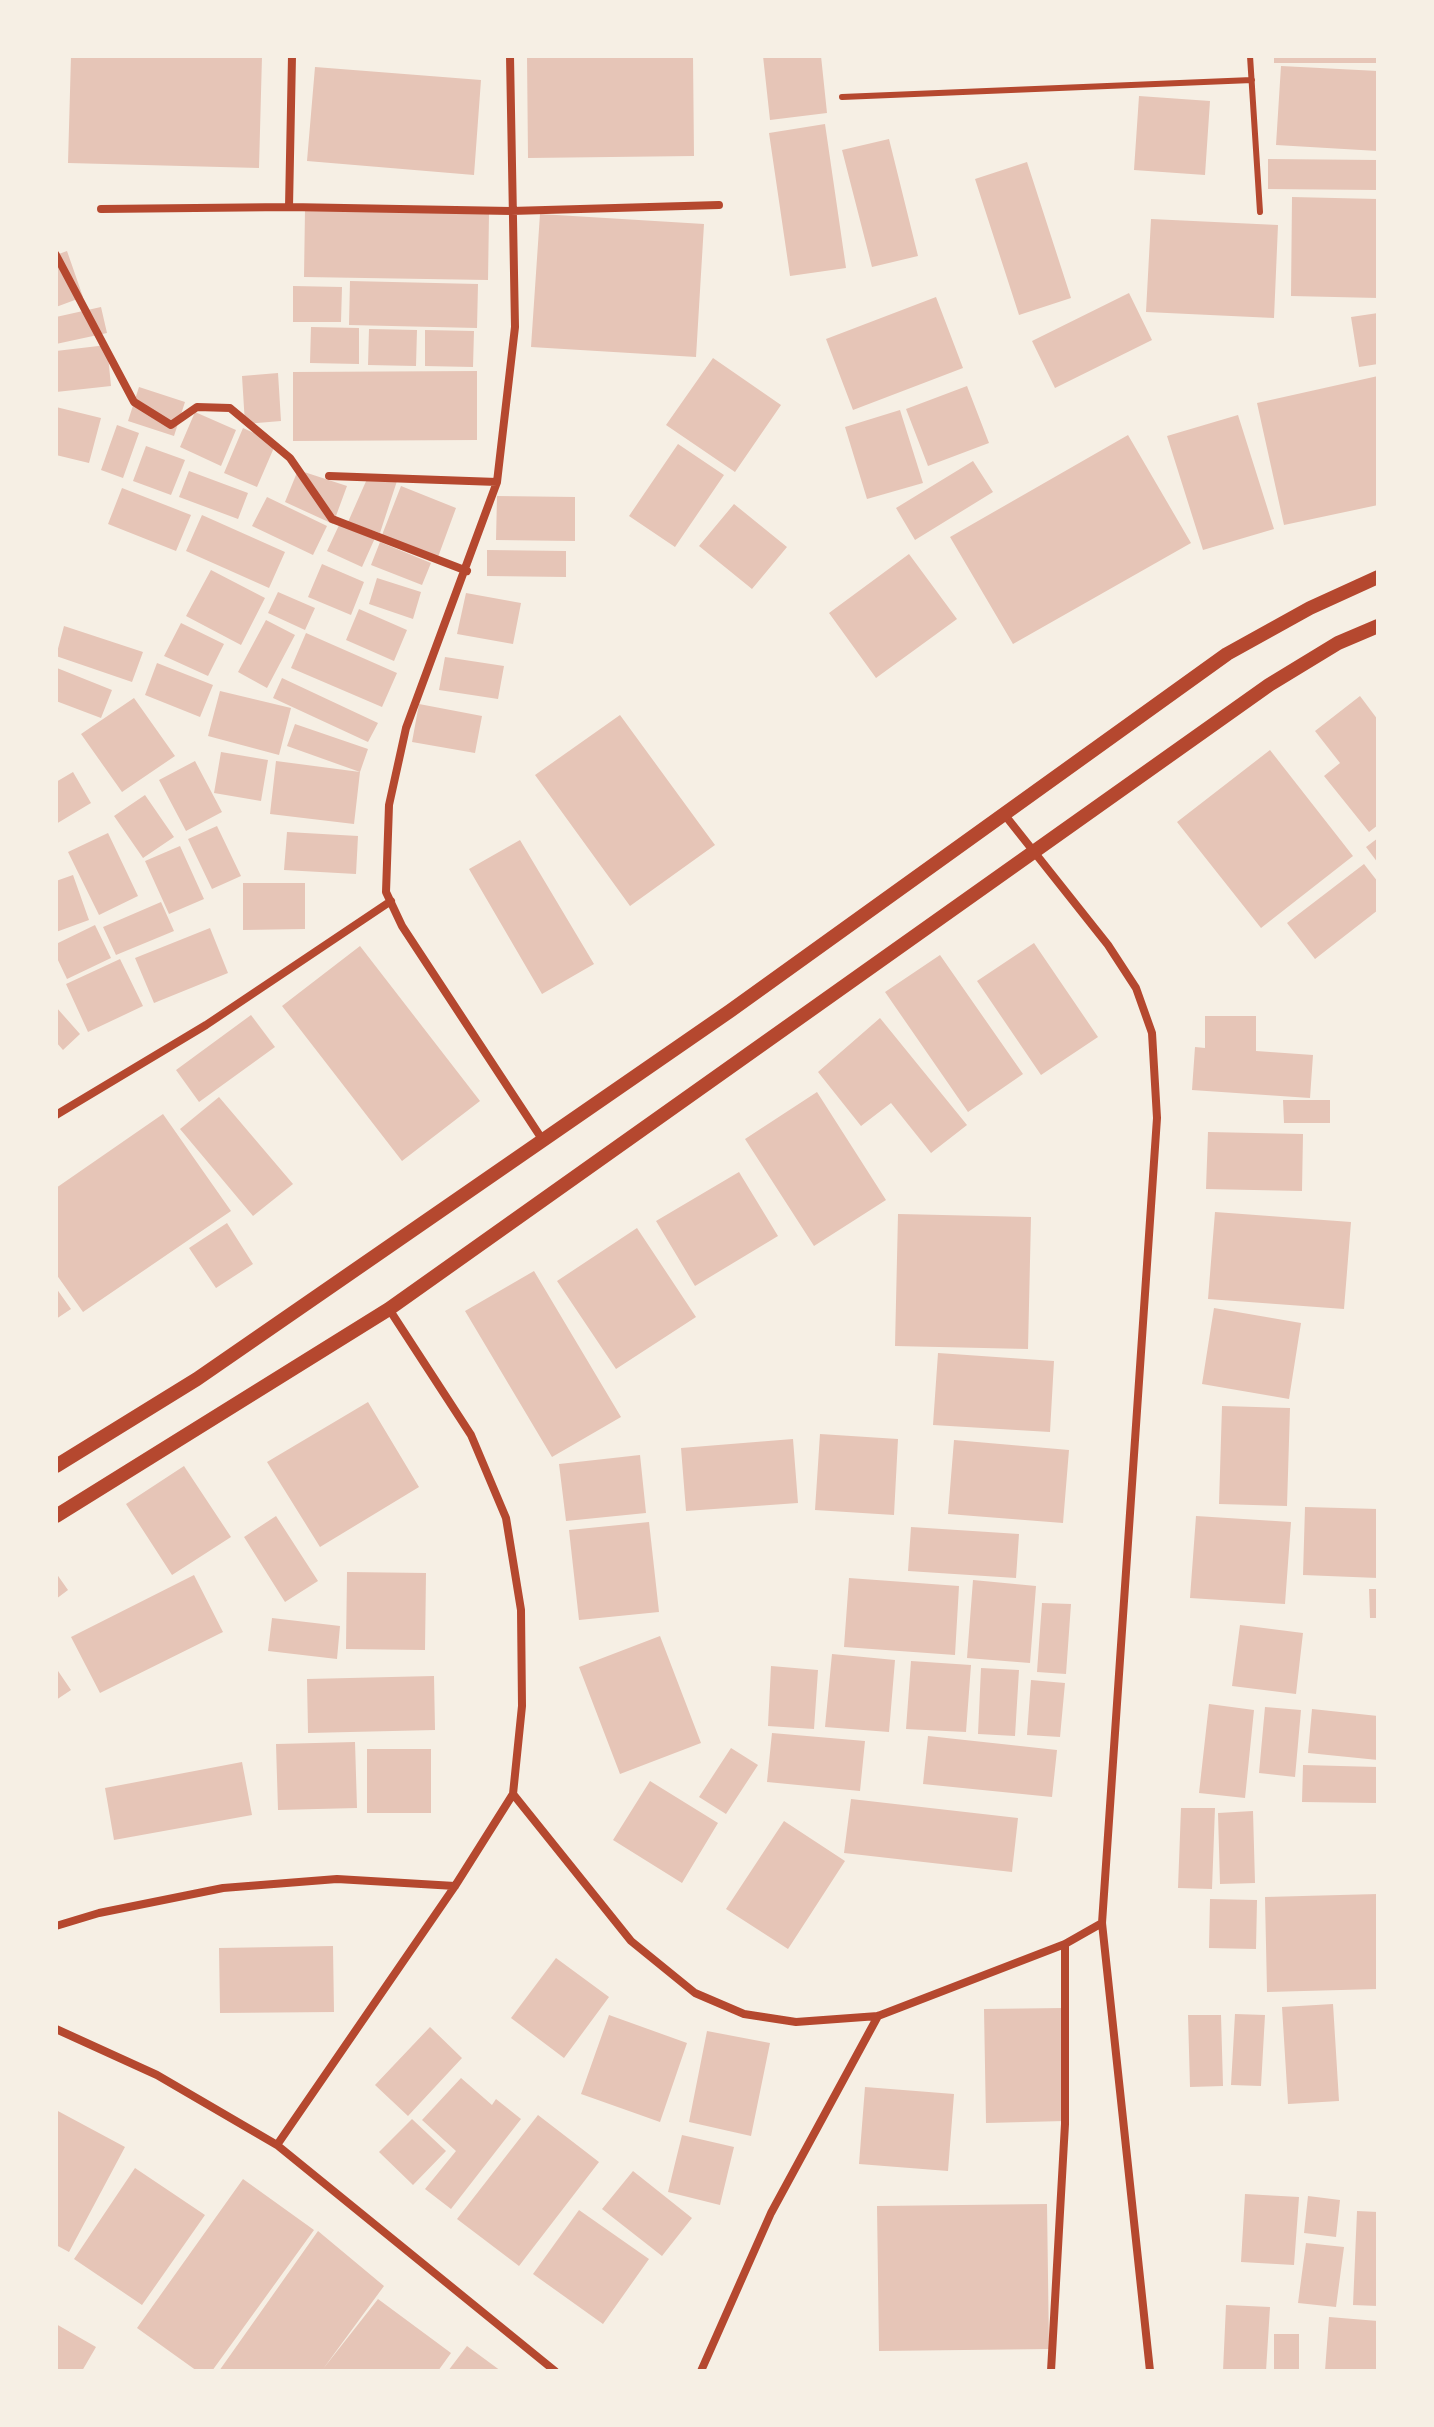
<!DOCTYPE html>
<style>
body{margin:0}
#map{position:relative;width:1434px;height:2427px;overflow:hidden;background:#f6efe4;font-family:Roboto,sans-serif}
canvas{display:block}
.frame{position:absolute;inset:0;border:58px solid #f6efe4;pointer-events:none}
</style>
<div id="map">
<canvas width="1434" height="2427"></canvas>
<div class="frame"></div>
</div>
<script>
const g = document.querySelector('canvas').getContext('2d');
g.lineJoin = 'round';
function paint(path, color) {
  g.fillStyle = color;
  g.fill(path, 'evenodd');
}
function shape(rows) {
  const path = new Path2D();
  for (const r of rows) {
    path.moveTo(r[0], r[1]);
    for (let i = 2; i < r.length; i += 2) path.lineTo(r[i], r[i + 1]);
  }
  return path;
}
function stroke(path, color, width, dash) {
  g.strokeStyle = color;
  g.lineWidth = width;
  g.lineCap = dash ? 'butt' : 'round';
  g.setLineDash(dash || []);
  g.stroke(path);
}
paint(shape([
 [71,56,262,56,259,168,68,163],
 [527,56,693,56,694,156,528,158],
 [763,56,821,56,827,113,770,120],
 [1274,56,1378,56,1378,63,1274,63],
 [1281,66,1378,71,1378,151,1276,145],
 [315,67,481,80,474,175,307,161],
 [1139,96,1210,101,1205,175,1134,170],
 [825,124,846,268,790,276,769,133],
 [889,139,918,256,872,267,842,150],
 [1268,159,1378,160,1378,190,1268,189],
 [1027,162,1071,298,1019,315,975,179],
 [1292,197,1378,199,1378,298,1291,296],
 [305,210,489,214,488,280,304,277],
 [540,214,704,224,696,357,531,347],
 [1151,219,1278,225,1274,318,1146,312],
 [67,251,83,297,56,307,56,255],
 [350,281,478,284,477,328,349,325],
 [293,286,342,287,341,322,293,322],
 [1129,293,1152,340,1055,388,1032,341],
 [936,297,963,368,853,410,826,339],
 [101,307,107,333,56,344,56,317],
 [1378,313,1378,364,1359,367,1351,317],
 [311,327,359,328,359,364,310,363],
 [369,329,417,330,416,366,368,365],
 [425,330,474,331,473,367,425,366],
 [107,345,111,386,56,392,56,351],
 [713,358,781,405,735,472,666,425],
 [477,371,477,440,293,441,293,372],
 [278,373,281,421,245,424,242,376],
 [1378,376,1378,505,1284,525,1257,403],
 [967,386,989,443,928,466,906,409],
 [139,387,185,402,174,436,128,421],
 [56,407,101,418,89,463,56,455],
 [900,410,923,483,867,499,845,427],
 [195,412,236,430,221,466,180,447],
 [1238,415,1274,529,1203,550,1167,436],
 [117,425,139,433,123,478,101,470],
 [243,428,276,443,257,487,224,473],
 [1128,435,1191,543,1013,644,950,537],
 [678,444,724,475,675,547,629,516],
 [146,446,185,460,171,495,133,481],
 [973,461,993,492,915,540,896,508],
 [298,470,347,486,333,524,285,502],
 [189,471,248,493,238,519,179,497],
 [367,479,397,481,380,533,348,522],
 [401,486,456,508,438,557,382,535],
 [122,488,191,515,176,551,108,524],
 [497,496,575,497,575,541,496,540],
 [267,497,327,526,313,555,252,526],
 [734,504,787,547,752,589,699,546],
 [202,515,285,552,269,588,186,551],
 [340,523,375,538,362,567,327,551],
 [380,542,431,563,422,585,371,565],
 [487,550,566,551,566,577,487,576],
 [909,554,957,619,876,678,829,613],
 [322,564,364,582,351,615,308,597],
 [211,570,265,598,241,645,186,616],
 [377,578,421,592,413,619,369,604],
 [278,592,315,608,305,630,268,613],
 [466,593,521,603,513,644,457,634],
 [359,609,407,630,394,661,346,640],
 [266,620,295,635,267,688,238,672],
 [181,623,224,644,208,676,164,656],
 [64,626,143,652,132,682,56,656],
 [306,633,397,673,382,707,291,668],
 [445,657,504,666,498,699,439,690],
 [157,663,213,685,200,717,145,695],
 [57,668,112,690,101,718,56,701],
 [282,678,378,723,368,742,273,698],
 [220,691,291,708,279,755,208,736],
 [1360,696,1378,720,1378,825,1369,832,1324,776,1340,763,1315,731],
 [134,698,175,756,122,792,81,734],
 [419,704,482,716,475,753,412,742],
 [620,715,715,845,630,906,535,775],
 [295,724,368,749,360,772,354,824,270,814,276,761,360,772,287,746],
 [1270,750,1353,856,1261,928,1177,822],
 [221,752,268,760,261,801,214,793],
 [195,761,222,812,186,831,159,780],
 [73,772,91,803,56,824,56,782],
 [145,795,174,837,143,858,114,816],
 [217,826,241,876,212,889,188,839],
 [287,832,358,836,356,874,284,870],
 [108,833,138,896,99,915,68,852],
 [1378,838,1378,863,1366,847],
 [520,840,594,964,542,994,469,869],
 [180,846,204,899,169,914,145,861],
 [1364,864,1378,882,1378,910,1315,959,1287,923],
 [73,875,89,920,56,932,56,881],
 [243,883,305,883,305,929,243,930],
 [161,902,174,931,116,955,103,927],
 [95,925,111,958,67,979,56,956,56,944],
 [210,928,228,973,154,1003,135,958],
 [1034,943,1098,1037,1041,1075,977,981],
 [360,946,480,1101,402,1161,282,1006],
 [940,955,1023,1074,968,1112,885,992],
 [120,959,143,1006,88,1032,66,984],
 [56,1007,80,1034,63,1050,56,1042],
 [251,1015,275,1047,199,1102,176,1070],
 [1205,1016,1256,1016,1256,1051,1313,1055,1310,1098,1192,1090,1195,1047,1205,1048],
 [880,1018,967,1125,931,1153,891,1103,861,1126,818,1072],
 [817,1092,886,1200,814,1246,745,1139],
 [219,1097,293,1184,253,1216,180,1129],
 [1283,1100,1330,1100,1330,1123,1284,1123],
 [163,1114,231,1211,83,1312,56,1274,56,1188],
 [1208,1132,1303,1134,1302,1191,1206,1189],
 [739,1172,778,1236,695,1286,656,1221],
 [1215,1212,1351,1222,1344,1309,1208,1299],
 [898,1214,1031,1217,1028,1349,895,1346],
 [227,1223,253,1264,216,1288,189,1248],
 [637,1228,696,1317,616,1369,557,1281],
 [534,1271,621,1417,552,1457,465,1311],
 [56,1288,71,1309,56,1319],
 [1214,1308,1301,1323,1289,1399,1202,1384],
 [938,1353,1054,1361,1050,1432,933,1425],
 [368,1402,419,1487,320,1547,267,1462],
 [1222,1406,1290,1408,1287,1506,1219,1504],
 [820,1434,898,1439,894,1515,815,1510],
 [793,1439,798,1503,686,1511,681,1448],
 [954,1440,1069,1450,1063,1523,948,1514],
 [640,1455,646,1513,566,1521,559,1464],
 [184,1466,231,1537,172,1575,126,1504],
 [1305,1507,1378,1509,1378,1578,1303,1575],
 [276,1516,318,1581,285,1602,244,1537],
 [1196,1516,1291,1522,1285,1604,1190,1598],
 [649,1522,659,1612,579,1620,569,1530],
 [911,1527,1019,1534,1016,1578,908,1571],
 [347,1572,426,1573,425,1650,346,1649],
 [56,1573,68,1590,56,1599],
 [194,1575,223,1632,100,1693,71,1637],
 [849,1578,959,1586,955,1655,844,1647],
 [973,1580,1036,1586,1030,1663,967,1658],
 [1369,1589,1378,1589,1378,1618,1370,1618],
 [1042,1603,1071,1604,1066,1674,1037,1672],
 [272,1618,340,1626,337,1659,268,1651],
 [1240,1625,1303,1633,1296,1694,1232,1686],
 [660,1636,701,1743,620,1774,579,1667],
 [832,1654,895,1660,889,1732,825,1727],
 [911,1661,971,1665,966,1732,906,1729],
 [771,1666,818,1670,814,1729,768,1726],
 [56,1668,71,1690,56,1700],
 [981,1668,1019,1670,1015,1736,978,1734],
 [434,1676,435,1730,308,1733,307,1679],
 [1031,1680,1065,1683,1060,1737,1027,1735],
 [1209,1704,1254,1710,1245,1798,1199,1793],
 [1265,1707,1301,1710,1295,1777,1259,1773],
 [1312,1709,1378,1716,1378,1760,1308,1753],
 [772,1733,865,1741,860,1791,767,1782],
 [928,1736,1057,1750,1052,1797,923,1784],
 [355,1742,357,1808,278,1810,276,1744],
 [731,1748,758,1765,726,1814,699,1797],
 [367,1749,431,1749,431,1813,367,1813],
 [242,1762,252,1815,114,1840,105,1788],
 [1303,1765,1378,1767,1378,1803,1302,1802],
 [650,1781,718,1823,682,1883,613,1840],
 [851,1799,1018,1818,1012,1872,844,1853],
 [1181,1808,1215,1808,1212,1889,1178,1888],
 [1253,1811,1255,1883,1220,1884,1218,1813],
 [784,1821,845,1861,788,1949,726,1909],
 [1378,1894,1378,1989,1267,1992,1265,1897],
 [1210,1899,1257,1900,1256,1949,1209,1948],
 [333,1946,334,2012,220,2013,219,1948],
 [556,1958,609,1997,564,2058,511,2018],
 [1333,2004,1339,2101,1288,2104,1282,2007],
 [1063,2008,1065,2121,986,2123,984,2009],
 [1235,2014,1265,2015,1261,2086,1231,2085],
 [609,2015,687,2043,660,2122,581,2094],
 [1188,2015,1221,2015,1223,2086,1190,2087],
 [430,2027,462,2058,408,2116,375,2085],
 [707,2031,770,2043,751,2136,689,2122],
 [461,2078,492,2105,496,2099,521,2119,451,2209,425,2189,456,2151,422,2120],
 [865,2087,954,2094,948,2171,859,2164],
 [56,2110,125,2147,69,2252,56,2245],
 [538,2115,599,2162,519,2266,457,2219],
 [412,2119,446,2151,413,2185,379,2152],
 [682,2135,734,2147,720,2205,668,2192],
 [135,2168,205,2215,142,2305,74,2259],
 [633,2171,692,2218,662,2256,602,2209],
 [243,2179,314,2230,212,2371,197,2371,137,2328],
 [1245,2194,1299,2197,1294,2265,1241,2262],
 [1308,2196,1340,2200,1336,2237,1304,2233],
 [1047,2204,1049,2349,879,2351,877,2206],
 [579,2210,649,2259,603,2324,533,2274],
 [1357,2211,1378,2212,1378,2306,1353,2305],
 [318,2231,384,2286,323,2369,378,2299,451,2353,438,2371,219,2371],
 [1306,2243,1344,2247,1336,2307,1298,2303],
 [1226,2305,1270,2307,1266,2371,1223,2371],
 [1329,2317,1378,2321,1378,2371,1325,2371],
 [56,2324,96,2347,82,2371,56,2371],
 [1274,2334,1299,2334,1299,2371,1274,2371],
 [467,2346,501,2371,448,2371]
]), '#e6c5b7');
stroke(shape([
 [1250,56,1260,212],
 [842,97,1252,80]
]), '#b5482f', 6);
stroke(shape([
 [510,56,515,327,497,482,406,728,389,805,386,892,402,926,542,1139],
 [289,207,292,56],
 [101,209,289,207,511,211,719,205],
 [56,255,134,402,171,425,197,407,230,408,290,458,332,519,467,571],
 [329,476,497,482],
 [1004,814,1108,945,1136,988,1152,1033,1157,1118,1102,1923,1150,2371],
 [56,1115,206,1025,391,901],
 [389,1309,471,1435,506,1518,521,1610,522,1706,513,1794,631,1941,695,1993,744,2014,796,2022,878,2016,1065,1944,1102,1923],
 [56,1926,99,1913,223,1888,337,1879,455,1886],
 [56,2029,157,2075,277,2145,555,2371],
 [277,2145,455,1886,513,1794],
 [701,2371,771,2213,878,2016],
 [1051,2371,1065,2124,1065,1944]
]), '#b5482f', 8);
stroke(shape([
 [56,1466,197,1379,730,1011,1227,654,1310,608,1378,577],
 [56,1516,389,1309,1269,685,1338,643,1378,626]
]), '#b5482f', 14);
</script>
